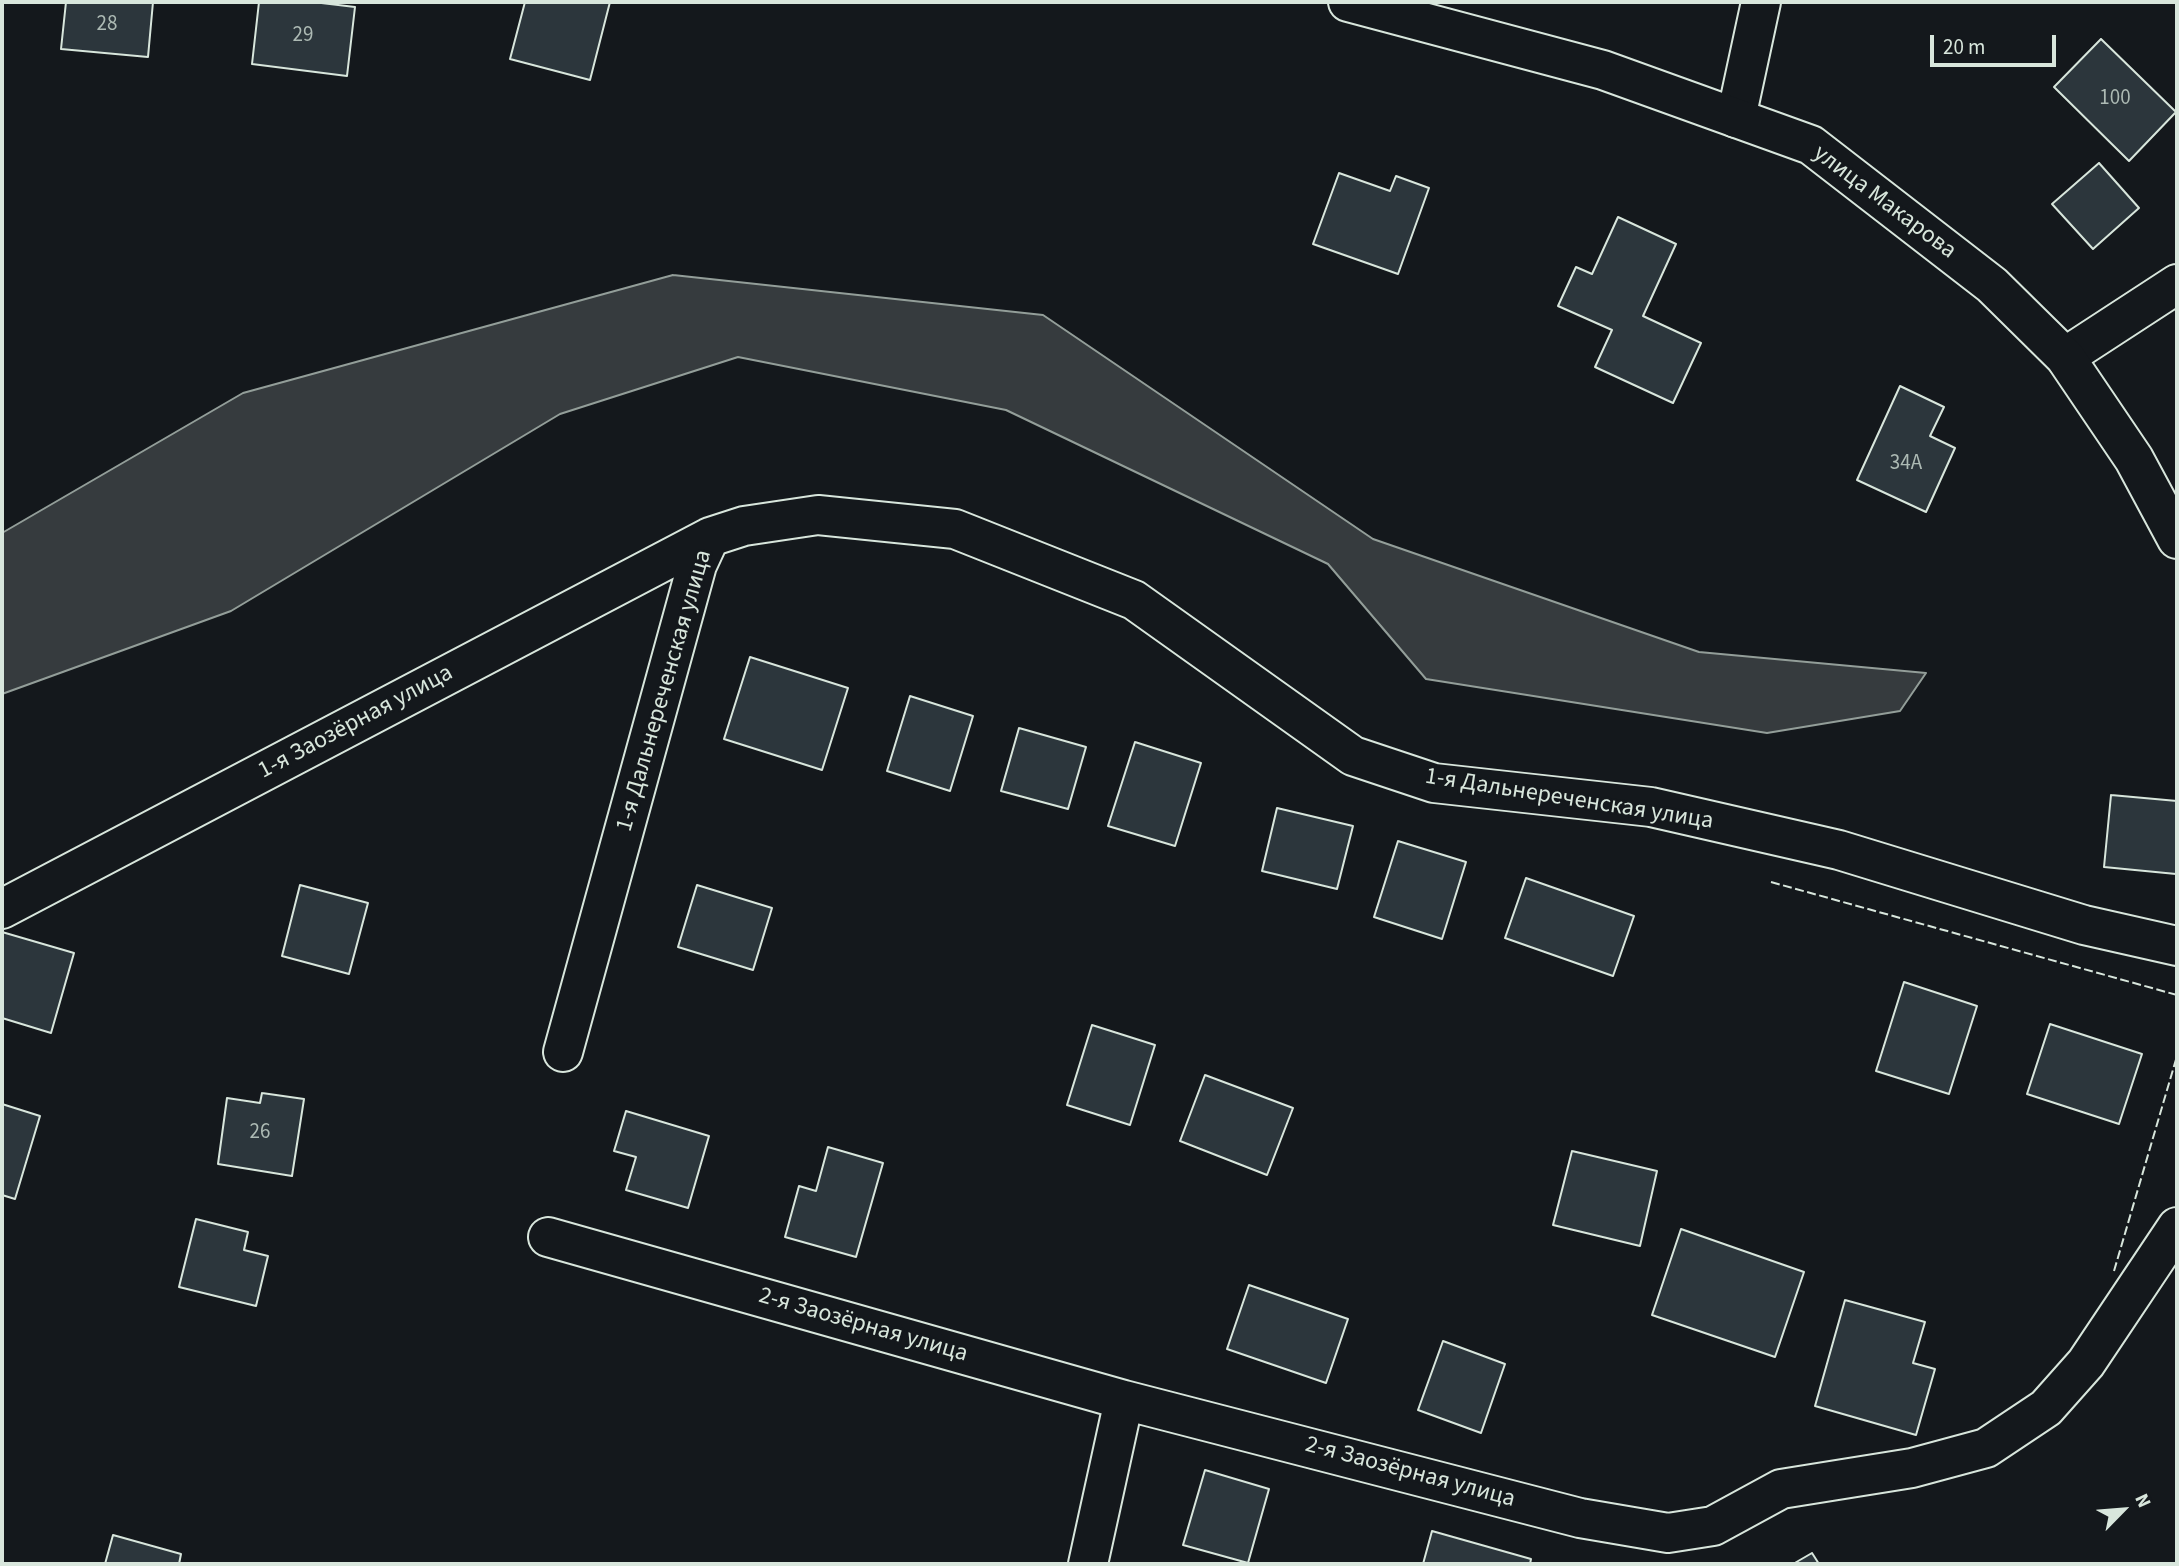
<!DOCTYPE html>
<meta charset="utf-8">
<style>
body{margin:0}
#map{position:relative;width:2179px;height:1566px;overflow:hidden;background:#14181c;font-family:"Source Sans 3",sans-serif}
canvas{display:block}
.frame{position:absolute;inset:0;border:4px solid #d8e6dc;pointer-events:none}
.north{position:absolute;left:2088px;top:1475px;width:70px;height:70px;-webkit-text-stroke:5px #14181c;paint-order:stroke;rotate:65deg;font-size:19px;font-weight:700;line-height:28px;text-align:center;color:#d8e6dc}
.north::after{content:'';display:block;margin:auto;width:24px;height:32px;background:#d8e6dc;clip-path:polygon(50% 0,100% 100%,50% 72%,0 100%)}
.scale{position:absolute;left:1930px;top:35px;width:126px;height:32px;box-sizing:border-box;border:4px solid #d8e6dc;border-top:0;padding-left:9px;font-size:21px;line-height:24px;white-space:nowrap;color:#d8e6dc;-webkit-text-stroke:5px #14181c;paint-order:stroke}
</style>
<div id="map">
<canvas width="2179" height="1566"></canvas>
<div class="frame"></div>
<div class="north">N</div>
<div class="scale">20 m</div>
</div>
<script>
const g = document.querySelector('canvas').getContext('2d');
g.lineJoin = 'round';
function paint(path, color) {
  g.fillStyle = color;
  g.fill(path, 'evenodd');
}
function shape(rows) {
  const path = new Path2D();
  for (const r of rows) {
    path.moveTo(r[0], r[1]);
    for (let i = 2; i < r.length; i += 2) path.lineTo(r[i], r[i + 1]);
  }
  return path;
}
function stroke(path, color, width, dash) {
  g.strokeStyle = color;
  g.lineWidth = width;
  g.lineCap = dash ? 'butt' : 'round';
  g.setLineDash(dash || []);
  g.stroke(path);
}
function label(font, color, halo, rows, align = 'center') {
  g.font = font + ' "Source Sans 3",sans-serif';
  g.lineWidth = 5;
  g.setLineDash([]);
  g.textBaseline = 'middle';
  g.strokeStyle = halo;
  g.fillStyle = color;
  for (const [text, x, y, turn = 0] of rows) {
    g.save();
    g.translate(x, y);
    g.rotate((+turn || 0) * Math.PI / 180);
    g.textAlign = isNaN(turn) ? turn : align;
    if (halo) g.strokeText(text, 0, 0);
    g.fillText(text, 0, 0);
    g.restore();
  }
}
const water = shape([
 [673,275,1043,315,1373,539,1699,652,1926,673,1900,711,1767,733,1426,679,1328,564,1006,410,738,357,560,414,231,611,2,694,2,533,243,393,673,275]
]);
paint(water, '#363b3e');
stroke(water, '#939e99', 2);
const building = shape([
 [66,2,153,2,148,57,61,49,66,2],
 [259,2,313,2,355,7,347,76,252,64,259,2],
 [525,2,610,2,590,80,510,59,525,2],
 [2101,39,2176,112,2129,161,2054,87,2101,39],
 [2099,163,2139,208,2093,249,2052,204,2099,163],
 [1339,173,1390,191,1396,176,1429,188,1398,274,1313,244,1339,173],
 [1618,217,1676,244,1643,316,1701,343,1673,403,1595,367,1612,330,1558,306,1576,267,1592,274,1618,217],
 [1900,386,1944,407,1930,436,1955,448,1926,512,1857,480,1900,386],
 [750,657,848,688,822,770,724,739,750,657],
 [910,696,973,716,950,791,887,771,910,696],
 [1019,728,1086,747,1068,809,1001,791,1019,728],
 [1135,742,1201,763,1175,846,1108,826,1135,742],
 [2111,795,2177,801,2176,874,2104,867,2111,795],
 [1277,808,1353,826,1337,889,1262,871,1277,808],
 [1398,841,1466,862,1442,939,1374,917,1398,841],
 [1526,878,1634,916,1613,976,1505,938,1526,878],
 [300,885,368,903,349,974,282,956,300,885],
 [697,885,772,908,753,970,678,947,697,885],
 [2,932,74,953,51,1033,2,1018,2,932],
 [1904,982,1977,1006,1949,1094,1876,1071,1904,982],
 [2050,1024,2142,1054,2119,1124,2027,1094,2050,1024],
 [1092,1025,1155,1045,1130,1125,1067,1105,1092,1025],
 [1205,1075,1293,1108,1267,1175,1180,1141,1205,1075],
 [262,1093,304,1099,292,1176,218,1164,227,1098,260,1103,262,1093],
 [2,1104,40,1116,15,1199,2,1195,2,1104],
 [626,1111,709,1136,688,1208,626,1190,636,1157,614,1151,626,1111],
 [828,1147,883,1163,856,1257,785,1237,799,1186,816,1191,828,1147],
 [1572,1151,1657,1171,1640,1246,1553,1225,1572,1151],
 [196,1219,248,1232,244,1250,268,1256,256,1306,179,1287,196,1219],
 [1681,1229,1804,1272,1775,1357,1652,1315,1681,1229],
 [1249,1285,1348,1319,1326,1383,1227,1349,1249,1285],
 [1845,1300,1925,1322,1913,1363,1935,1369,1916,1435,1815,1406,1845,1300],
 [1443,1341,1505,1364,1481,1433,1418,1410,1443,1341],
 [1205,1470,1269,1489,1248,1563,1183,1545,1205,1470],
 [1432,1531,1531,1559,1530,1564,1423,1564,1432,1531],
 [113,1535,181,1554,179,1564,105,1564,113,1535],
 [1812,1553,1819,1564,1793,1564,1812,1553]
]);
paint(building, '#2c363c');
stroke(building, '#d8e6dc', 2);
const street = shape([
 [1736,118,1761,2],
 [2065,357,2177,284],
 [2,909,710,537],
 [563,1052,697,565,710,537,744,526,818,515,955,529,1134,600,1353,756,1434,783,1651,807,1839,850,2084,925,2177,946],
 [548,1237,1124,1400,1580,1518,1668,1533,1713,1526,1781,1489,1912,1468,1986,1448,2046,1408,2086,1363,2177,1227],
 [1088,1564,1124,1400]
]);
const secondary = shape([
 [1348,2,1603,70,1811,145,1992,285,2065,357,2134,459,2177,539]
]);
stroke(street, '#d8e6dc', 42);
stroke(secondary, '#d8e6dc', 42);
stroke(street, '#14181c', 38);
stroke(secondary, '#14181c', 38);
stroke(shape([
 [1771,882,2177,995],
 [2114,1271,2177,1056]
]), '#d8e6dc', 2, [9, 3.5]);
label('21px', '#adbab4', null, [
 ["28",107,25],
 ["29",303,36],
 ["100",2115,99],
 ["34А",1906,464],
 ["26",260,1133]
]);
label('24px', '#d8e6dc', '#14181c', [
 ["улица Макарова",1884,203,37],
 ["1-я Дальнереченская улица",665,691,-74],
 ["1-я Заозёрная улица",356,723,-28],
 ["1-я Дальнереченская улица",1569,800,9],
 ["2-я Заозёрная улица",863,1326,16],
 ["2-я Заозёрная улица",1410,1473,15]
]);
</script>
